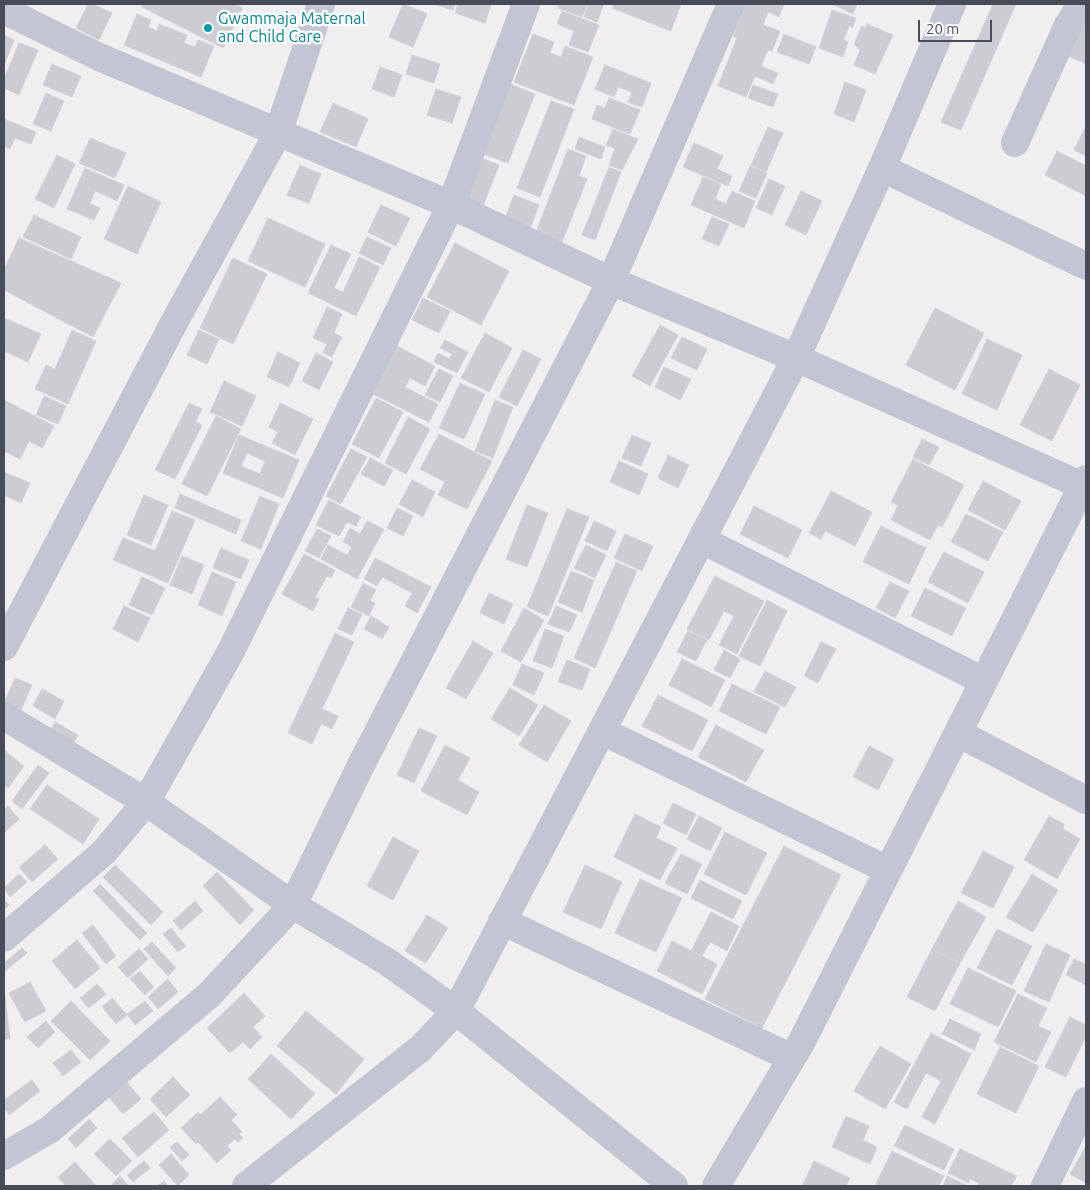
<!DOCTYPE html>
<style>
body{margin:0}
#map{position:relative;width:1090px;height:1190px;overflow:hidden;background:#f0eeee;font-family:Ubuntu,sans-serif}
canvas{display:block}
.frame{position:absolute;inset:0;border:5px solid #484c59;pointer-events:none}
.scale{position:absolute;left:918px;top:20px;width:74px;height:22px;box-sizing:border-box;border:2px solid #484c59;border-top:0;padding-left:6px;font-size:15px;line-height:18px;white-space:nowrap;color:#484c59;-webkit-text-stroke:4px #fff;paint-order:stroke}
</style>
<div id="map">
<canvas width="1090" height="1190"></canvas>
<div class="frame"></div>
<div class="scale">20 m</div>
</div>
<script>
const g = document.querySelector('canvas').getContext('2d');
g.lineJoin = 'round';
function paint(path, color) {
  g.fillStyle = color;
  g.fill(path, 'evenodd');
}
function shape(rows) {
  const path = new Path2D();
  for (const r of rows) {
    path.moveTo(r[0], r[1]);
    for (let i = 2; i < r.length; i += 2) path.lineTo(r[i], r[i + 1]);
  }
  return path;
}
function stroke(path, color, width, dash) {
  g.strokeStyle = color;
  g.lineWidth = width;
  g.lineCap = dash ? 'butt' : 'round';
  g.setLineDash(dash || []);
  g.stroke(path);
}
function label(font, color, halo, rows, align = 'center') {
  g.font = font + ' Ubuntu,sans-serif';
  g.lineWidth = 5;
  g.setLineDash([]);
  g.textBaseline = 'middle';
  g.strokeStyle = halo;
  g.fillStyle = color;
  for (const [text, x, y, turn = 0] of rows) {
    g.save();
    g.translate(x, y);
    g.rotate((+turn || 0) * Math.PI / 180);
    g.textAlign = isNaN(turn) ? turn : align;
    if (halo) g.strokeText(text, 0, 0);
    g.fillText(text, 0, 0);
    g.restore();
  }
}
const building = shape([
 [88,4,93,4,112,13,99,40,76,28,88,4],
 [143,4,234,4,243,8,223,48,142,7,143,4],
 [403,4,427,14,413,47,389,37,403,4],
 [434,4,455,4,453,10,434,4],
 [458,4,491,4,485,23,455,13,458,4],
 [559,4,588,4,582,17,558,8,559,4],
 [589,4,604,4,597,22,584,17,589,4],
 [614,4,681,4,671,31,612,8,614,4],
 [746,4,784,4,779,17,768,12,763,25,780,31,772,51,768,50,761,66,778,73,773,84,755,76,746,97,718,86,737,38,733,36,746,4],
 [832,4,857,4,853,14,832,4],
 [993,4,1016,4,961,130,941,122,993,4],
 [832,10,856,18,853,27,849,26,844,40,848,42,843,57,819,48,832,10],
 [562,11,599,25,588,52,569,45,574,31,557,24,562,11],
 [137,14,151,20,148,27,157,31,159,24,187,35,184,43,195,47,198,40,214,46,201,77,124,45,137,14],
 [1073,20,1086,26,1086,64,1058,51,1073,20],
 [867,24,893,35,875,74,854,65,860,50,854,44,862,26,865,28,867,24],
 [533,34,554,42,550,53,561,57,565,46,593,57,574,105,514,82,533,34],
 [784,34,816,47,809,64,777,52,784,34],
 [4,35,14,40,4,65,4,35],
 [19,43,38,50,19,95,4,88,4,79,19,43],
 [412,55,440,64,434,83,406,74,412,55],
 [52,64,81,76,72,97,43,85,52,64],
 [605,65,651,83,642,107,628,102,632,92,618,87,614,97,595,89,605,65],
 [380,67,402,75,394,97,372,89,380,67],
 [845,82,866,90,854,122,834,114,845,82],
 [510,84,535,94,508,163,483,154,510,84],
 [753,85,778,94,773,107,748,98,753,85],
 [436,89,461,97,452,123,427,115,436,89],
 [46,93,64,101,51,131,33,124,46,93],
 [609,98,640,110,630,134,592,119,597,105,605,108,609,98],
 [551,101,574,109,540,197,517,188,551,101],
 [333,103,368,119,356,147,320,132,333,103],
 [4,119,36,132,31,144,15,138,10,149,4,146,4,119],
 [1086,126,1086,156,1074,150,1086,126],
 [768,127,783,133,766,172,751,165,768,127],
 [613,129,638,139,622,170,609,165,615,148,606,145,613,129],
 [579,137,605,147,601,159,575,149,579,137],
 [90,138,126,153,115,178,79,163,90,138],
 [694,143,723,156,717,169,732,176,728,186,683,167,694,143],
 [568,149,586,156,579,176,587,179,562,242,536,232,568,149],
 [1057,151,1086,166,1086,196,1045,175,1057,151],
 [57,155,75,164,54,208,35,199,57,155],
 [476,156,499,165,483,206,460,197,476,156],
 [300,165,321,174,309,203,287,195,300,165],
 [750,166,767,173,756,198,739,191,750,166],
 [609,167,621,172,595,240,582,235,609,167],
 [85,168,124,185,117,201,95,191,90,204,100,208,94,220,67,209,85,168],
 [703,177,721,184,715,199,726,204,732,191,755,201,744,228,691,205,703,177],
 [769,179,785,186,772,215,756,208,769,179],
 [128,186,161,202,137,254,104,239,128,186],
 [801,191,822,201,806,235,785,225,801,191],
 [514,195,539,205,530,229,505,219,514,195],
 [381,205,410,218,396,246,368,232,381,205],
 [34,215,81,237,71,259,23,237,34,215],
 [712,217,729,224,719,246,702,239,712,217],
 [268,218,325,244,305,287,248,261,268,218],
 [367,237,391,248,383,265,359,253,367,237],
 [19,238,121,283,93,337,4,290,4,270,19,238],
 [455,243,509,271,481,325,427,297,455,243],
 [331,245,351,254,334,288,343,292,359,257,380,267,356,316,308,293,331,245],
 [233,258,267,274,233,344,200,328,233,258],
 [423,298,450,311,439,333,412,320,423,298],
 [327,307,342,314,334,333,342,337,332,357,323,353,327,344,313,338,327,307],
 [935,308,984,333,955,390,906,365,935,308],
 [4,318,41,334,28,362,4,351,4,318],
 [660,325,678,335,650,386,632,376,660,325],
 [72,330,96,341,68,404,35,389,46,365,55,369,72,330],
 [199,330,219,339,207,364,187,355,199,330],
 [485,333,512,348,489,392,461,378,485,333],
 [682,337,707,349,697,370,671,358,682,337],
 [987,339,1022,355,997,410,962,394,987,339],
 [445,340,468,352,457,373,434,362,438,353,449,359,452,354,440,348,445,340],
 [397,346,435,366,425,386,410,378,405,387,438,404,429,422,373,394,397,346],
 [523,350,541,359,517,406,499,397,523,350],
 [278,352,300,363,289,387,267,377,278,352],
 [316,353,333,362,319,390,302,381,316,353],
 [664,367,691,379,680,400,655,387,664,367],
 [439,369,453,376,440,402,425,395,439,369],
 [1049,369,1080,385,1052,441,1020,425,1049,369],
 [224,381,256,396,242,426,210,412,224,381],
 [460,383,485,394,464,439,439,428,460,383],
 [44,396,66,406,58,424,36,415,44,396],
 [376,398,403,412,379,458,352,444,376,398],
 [4,400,54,426,42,448,29,441,20,459,4,451,4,400],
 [495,400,513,407,493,458,475,451,495,400],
 [189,403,202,409,195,422,202,425,175,479,155,470,189,403],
 [280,403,313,419,295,455,272,443,278,432,269,427,280,403],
 [216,416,241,429,207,496,182,484,216,416],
 [408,417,430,429,406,474,385,463,408,417],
 [439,434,492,461,467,509,438,495,445,482,420,469,439,434],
 [239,435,299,460,283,498,223,473,239,435],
 [247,453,265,461,260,474,241,466,247,453],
 [632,435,651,443,641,466,622,458,632,435],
 [922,439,939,447,929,465,913,457,922,439],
 [351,449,367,457,341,504,326,496,351,449],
 [668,455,689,465,678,488,658,478,668,455],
 [370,458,393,470,384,486,361,474,370,458],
 [913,459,964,485,942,527,938,525,930,540,891,520,898,505,891,502,913,459],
 [619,461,648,474,639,495,610,482,619,461],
 [4,472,30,483,21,503,4,495,4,472],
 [412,480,435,492,423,517,399,504,412,480],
 [983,481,1021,501,1005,530,968,510,983,481],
 [831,491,872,512,855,546,825,531,821,539,809,533,831,491],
 [180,494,241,520,236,534,175,508,180,494],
 [144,495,168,505,151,545,127,535,144,495],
 [260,496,279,504,261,549,241,541,260,496],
 [329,500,361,517,356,526,347,522,339,536,316,525,329,500],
 [527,505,548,513,527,567,506,559,527,505],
 [754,506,802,530,788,558,740,534,754,506],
 [397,508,413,516,403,536,387,528,397,508],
 [567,509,589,517,548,616,527,607,567,509],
 [172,511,195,520,168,583,113,560,123,538,155,551,172,511],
 [966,514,1003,532,988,561,951,542,966,514],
 [367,521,384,529,357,579,321,559,328,545,347,555,352,547,343,542,350,528,360,534,367,521],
 [594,521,616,531,607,551,585,541,594,521],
 [881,526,926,548,909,584,863,562,881,526],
 [317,529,331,536,319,558,305,551,317,529],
 [625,534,653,546,642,571,614,558,625,534],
 [586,545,606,555,595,578,574,568,586,545],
 [221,548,249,560,241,579,213,568,221,548],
 [944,552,984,572,968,603,928,582,944,552],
 [304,554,335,570,331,578,327,576,315,597,319,599,313,611,282,594,304,554],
 [182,556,204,565,192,594,170,585,182,556],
 [375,558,431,587,417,613,405,606,412,593,382,577,377,586,364,579,375,558],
 [616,562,637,571,595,668,574,658,616,562],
 [571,571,594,580,582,612,558,602,571,571],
 [212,572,236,582,222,616,198,605,212,572],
 [715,576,764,601,737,654,719,645,734,616,724,611,709,640,687,629,715,576],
 [142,577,165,588,152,615,129,605,142,577],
 [890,582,909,591,895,618,876,608,890,582],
 [363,583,376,590,370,601,375,603,369,616,351,607,363,583],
 [925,588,966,608,952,636,911,616,925,588],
 [489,593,513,604,504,624,480,613,489,593],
 [767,600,787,611,760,666,739,656,767,600],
 [124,606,150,618,138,642,113,629,124,606],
 [556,606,577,615,569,632,548,624,556,606],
 [348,608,362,614,352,635,338,629,348,608],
 [524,608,544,620,521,662,501,651,524,608],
 [371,616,389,627,382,639,364,629,371,616],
 [545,629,564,636,552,668,533,661,545,629],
 [688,631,707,640,696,661,677,652,688,631],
 [335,633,354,642,322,709,338,716,332,729,321,724,312,744,288,733,335,633],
 [473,641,493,653,466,699,446,688,473,641],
 [821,642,836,649,818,683,804,676,821,642],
 [724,650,740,659,730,678,714,670,724,650],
 [682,659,725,680,711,707,669,685,682,659],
 [567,660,590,669,582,690,558,682,567,660],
 [522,664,544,673,534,695,513,685,522,664],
 [765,671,796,687,785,707,754,692,765,671],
 [15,678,32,685,21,710,4,703,15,678],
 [732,684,780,707,766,734,719,711,732,684],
 [510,688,538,705,519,736,491,719,510,688],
 [42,689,64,701,55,719,33,706,42,689],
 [658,695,708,720,692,751,642,726,658,695],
 [544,705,571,721,547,762,519,745,544,705],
 [55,722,78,735,71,748,48,735,55,722],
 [716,725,764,750,746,782,698,757,716,725],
 [419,728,437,736,414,783,397,775,419,728],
 [445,745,470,758,458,780,479,792,467,815,421,791,445,745],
 [869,746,894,759,878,790,853,777,869,746],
 [4,750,24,766,8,788,4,785,4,750],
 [38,765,49,773,22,809,12,801,38,765],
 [47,785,99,819,83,844,30,809,47,785],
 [673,803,696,814,686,835,663,823,673,803],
 [8,806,19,819,4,833,4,810,8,806],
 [635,814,661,827,656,838,677,848,660,880,614,857,635,814],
 [699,816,722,828,710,851,687,839,699,816],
 [1049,816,1064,824,1063,829,1080,839,1057,879,1024,860,1049,816],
 [725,832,767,853,746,895,704,874,725,832],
 [393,837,419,851,393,900,367,886,393,837],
 [45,845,58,859,32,882,19,867,45,845],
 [784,846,841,875,762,1028,705,999,784,846],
 [983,851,1014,867,993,908,961,893,983,851],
 [681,854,702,864,687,894,665,883,681,854],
 [115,865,163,912,151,925,103,877,115,865],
 [585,865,622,882,601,929,563,912,585,865],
 [217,872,254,910,240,925,203,886,217,872],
 [19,874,27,882,10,897,4,888,19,874],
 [1032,874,1058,890,1033,932,1006,917,1032,874],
 [640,879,682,898,656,952,615,933,640,879],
 [700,880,742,901,733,919,691,898,700,880],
 [100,884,147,933,140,940,93,891,100,884],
 [4,900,9,905,4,910,4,900],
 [195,901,203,911,181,930,173,921,195,901],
 [958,901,986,917,960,963,932,949,958,901],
 [711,912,739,926,727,951,710,942,702,956,691,951,711,912],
 [427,915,448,928,426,963,405,951,427,915],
 [93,925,116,956,106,964,82,933,93,925],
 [171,928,186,946,178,952,163,934,171,928],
 [997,929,1032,946,1012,985,977,968,997,929],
 [77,940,100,968,75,989,52,961,77,940],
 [672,941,717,964,702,994,657,971,672,941],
 [152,942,176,968,168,976,144,949,152,942],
 [1046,944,1070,955,1049,1002,1024,991,1046,944],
 [22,948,27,953,4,972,4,963,22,948],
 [139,949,148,959,128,978,118,967,139,949],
 [932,949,960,963,935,1011,907,997,932,949],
 [1074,959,1086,964,1086,985,1066,975,1074,959],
 [968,968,1016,991,998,1027,950,1004,968,968],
 [140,971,154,987,145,995,130,979,140,971],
 [168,979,178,992,158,1009,148,997,168,979],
 [30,982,46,1011,25,1022,9,993,30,982],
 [97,984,106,994,89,1008,80,998,97,984],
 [4,988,10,1039,4,1039,4,988],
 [244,993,265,1016,253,1027,262,1037,250,1049,243,1042,230,1053,207,1028,244,993],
 [1018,994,1047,1008,1038,1026,1051,1032,1036,1062,994,1042,1018,994],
 [112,998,127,1015,116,1024,102,1007,112,998],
 [71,1001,110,1041,90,1060,51,1021,71,1001],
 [145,1001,153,1011,135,1025,127,1014,145,1001],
 [306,1011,364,1059,336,1094,277,1046,306,1011],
 [1070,1017,1086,1025,1086,1036,1066,1077,1045,1067,1070,1017],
 [950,1019,981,1034,974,1050,942,1034,950,1019],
 [46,1021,55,1032,38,1048,27,1037,46,1021],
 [931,1033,971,1054,935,1124,922,1117,941,1081,926,1073,907,1109,894,1102,931,1033],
 [880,1046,911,1064,885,1109,854,1091,880,1046],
 [1000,1047,1039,1066,1016,1113,977,1094,1000,1047],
 [71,1050,81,1062,63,1076,53,1063,71,1050],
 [271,1054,315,1094,291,1119,248,1079,271,1054],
 [173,1077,190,1095,166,1117,150,1099,173,1077],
 [32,1080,40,1091,9,1115,4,1108,4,1100,32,1080],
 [126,1081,141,1099,123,1114,108,1096,126,1081],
 [220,1097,237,1115,231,1120,242,1132,239,1134,243,1138,238,1142,235,1139,227,1146,231,1150,217,1163,198,1142,196,1144,181,1128,198,1112,200,1115,220,1097],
 [154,1112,169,1130,138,1157,122,1138,154,1112],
 [846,1116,869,1126,863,1140,877,1147,870,1164,832,1147,846,1116],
 [89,1119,97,1128,76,1148,68,1139,89,1119],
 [905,1125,954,1149,944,1170,894,1146,905,1125],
 [110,1139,132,1161,116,1176,94,1154,110,1139],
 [177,1142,189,1155,182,1161,170,1147,177,1142],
 [1086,1146,1086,1183,1070,1174,1086,1146],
 [960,1149,1017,1176,1011,1186,977,1186,979,1183,970,1179,969,1183,948,1173,960,1149],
 [892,1151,944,1176,939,1186,875,1186,892,1151],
 [171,1154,189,1175,178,1186,159,1165,171,1154],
 [144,1161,150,1168,133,1182,127,1175,144,1161],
 [814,1161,850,1178,846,1186,802,1186,814,1161],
 [75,1162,96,1186,66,1186,58,1177,75,1162],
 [120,1176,129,1186,114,1186,112,1184,120,1176],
 [947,1176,968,1186,943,1186,947,1176],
 [164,1181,168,1186,157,1186,164,1181]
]);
paint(building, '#ccccd2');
stroke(building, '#d2d2d9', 1);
stroke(shape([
 [4,10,99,57,451,205,611,281,796,358,1083,486],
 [1015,143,1068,25,1081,4],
 [882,168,1086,266],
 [702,540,984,681],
 [4,647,176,319,278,133,321,4],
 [4,716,146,802,293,905,389,963,456,1011,674,1186],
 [602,731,888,870],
 [958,733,1086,800],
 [502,921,792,1058],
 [4,938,104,852,146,802,230,653,451,205,526,4],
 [4,1156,49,1130,209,995,293,905,361,765,611,281,731,4],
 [246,1186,421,1048,456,1011,796,358,882,168,952,4],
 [716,1186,802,1041,1086,479],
 [1045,1186,1086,1101]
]), '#c2c6d2', 28);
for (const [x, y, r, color] of [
 [208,28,5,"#0f9aa8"]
]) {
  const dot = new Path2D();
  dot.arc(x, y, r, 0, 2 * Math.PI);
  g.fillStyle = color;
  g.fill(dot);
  stroke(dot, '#fff', 2);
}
label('16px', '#0d838f', '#fff', [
 ["Gwammaja Maternal",218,19],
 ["and Child Care",218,37]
], 'left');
</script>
